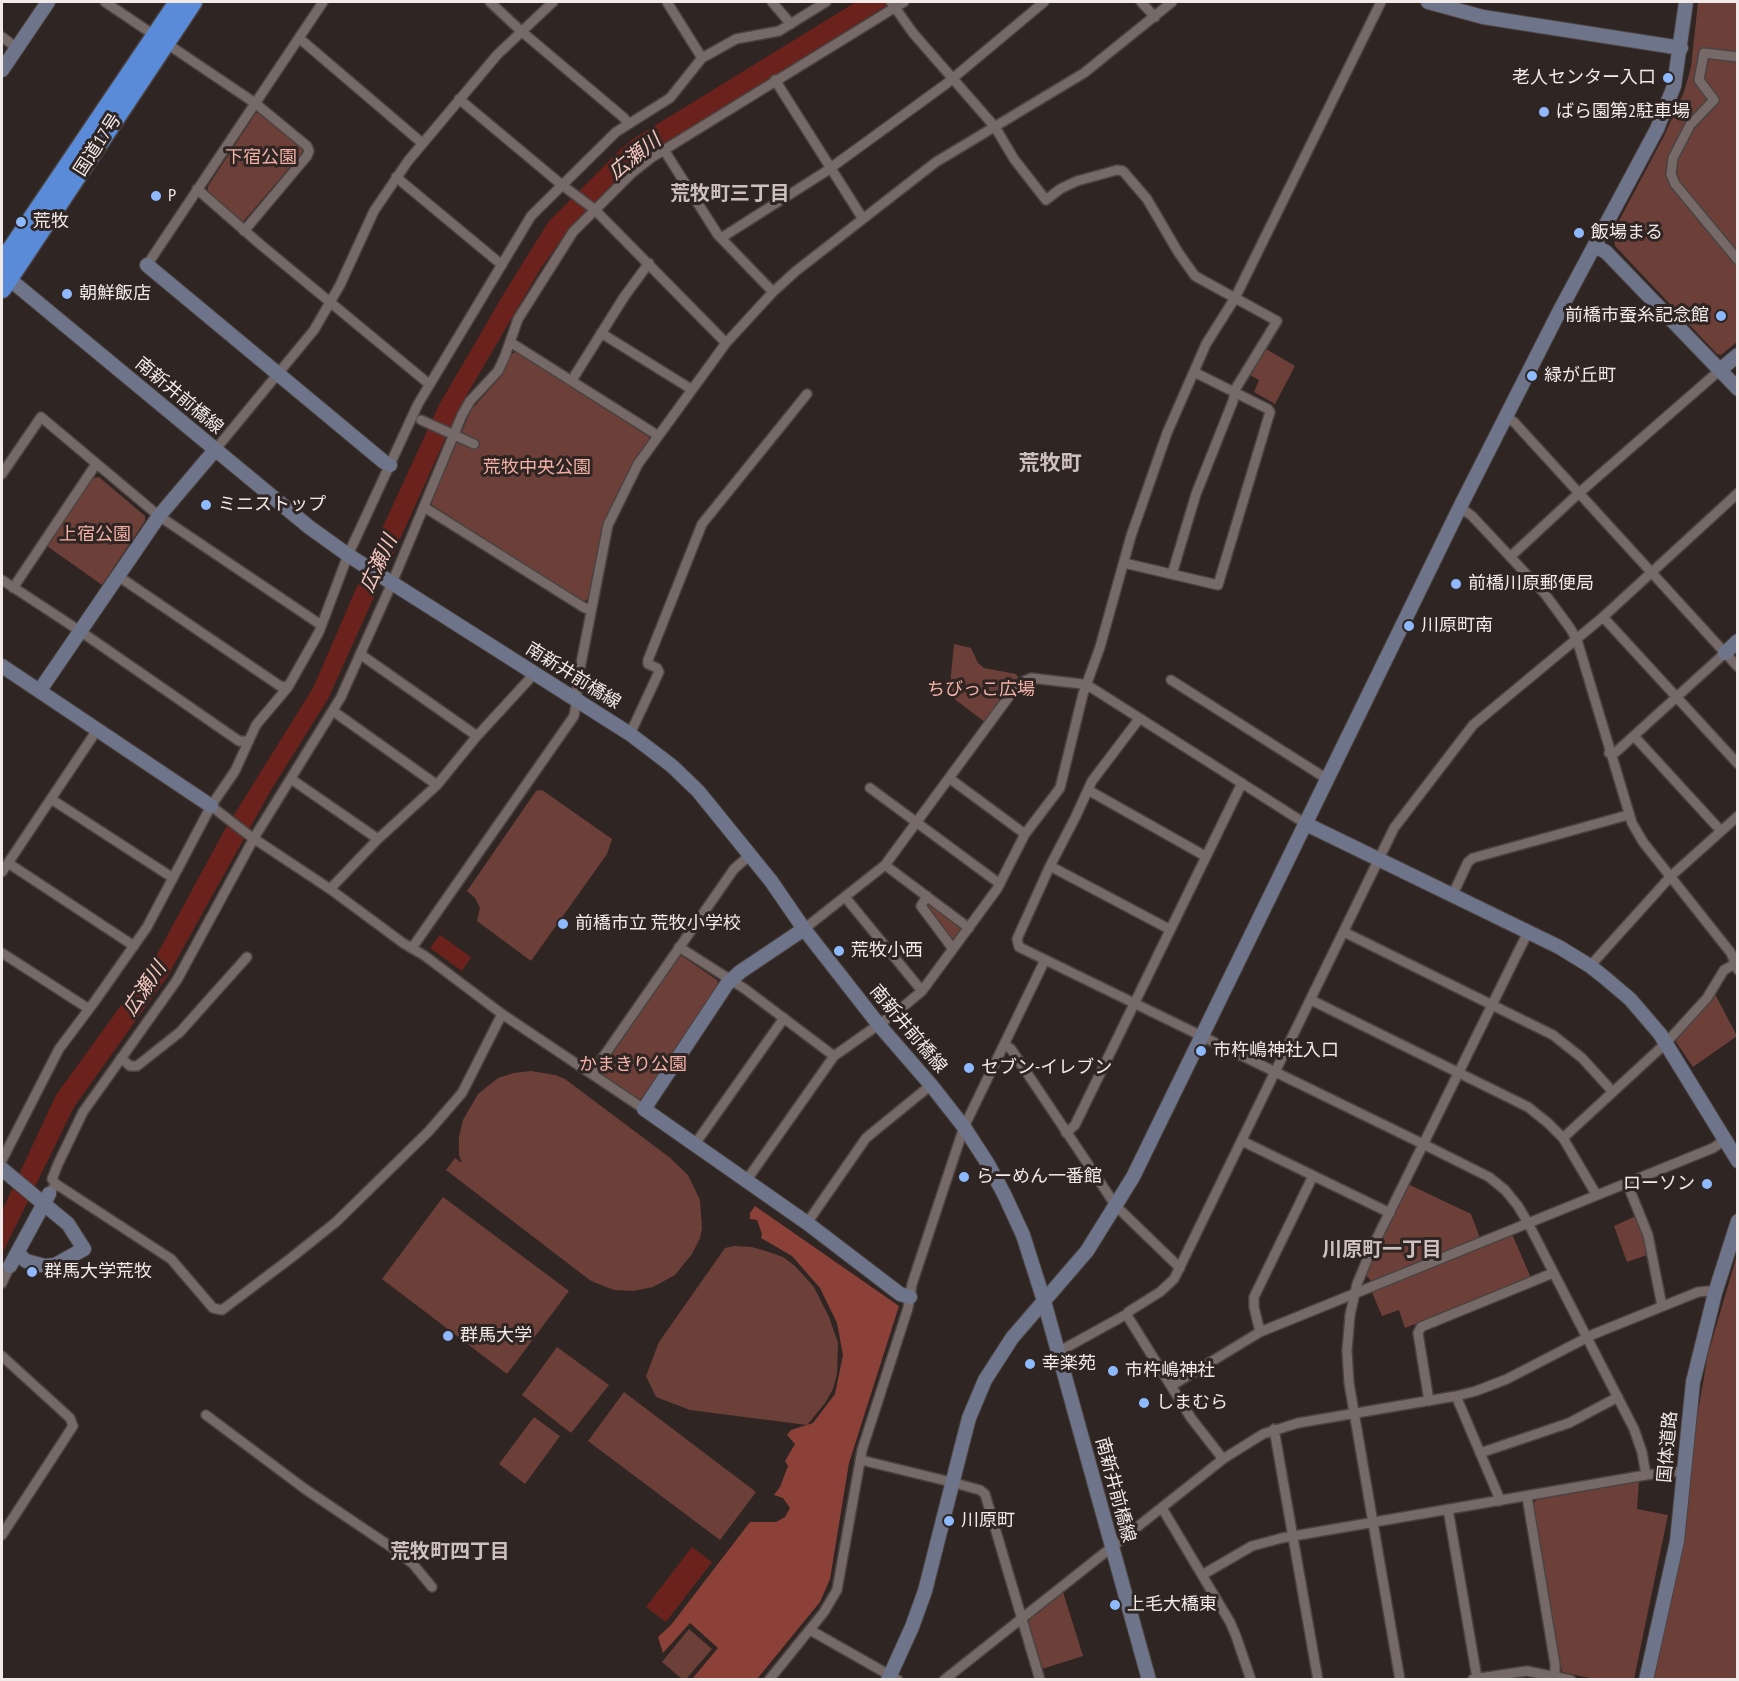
<!DOCTYPE html>
<meta charset="utf-8">
<style>
body{margin:0}
#map{position:relative;width:1739px;height:1681px;overflow:hidden;background:#2f2523;font-family:"PT Sans Narrow",sans-serif}
canvas{display:block}
.frame{position:absolute;inset:0;border:3px solid #f1eae9;pointer-events:none}
</style>
<div id="map">
<canvas width="1739" height="1681"></canvas>
<div class="frame"></div>
</div>
<script>
const g = document.querySelector('canvas').getContext('2d');
g.lineJoin = 'round';
function paint(path, color) {
  g.fillStyle = color;
  g.fill(path, 'evenodd');
}
function shape(rows) {
  const path = new Path2D();
  for (const r of rows) {
    path.moveTo(r[0], r[1]);
    for (let i = 2; i < r.length; i += 2) path.lineTo(r[i], r[i + 1]);
  }
  return path;
}
function stroke(path, color, width, dash) {
  g.strokeStyle = color;
  g.lineWidth = width;
  g.lineCap = dash ? 'butt' : 'round';
  g.setLineDash(dash || []);
  g.stroke(path);
}
function label(font, color, halo, rows, align = 'center') {
  g.font = font + ' "PT Sans Narrow","Noto Sans JP",sans-serif';
  g.lineWidth = 6;
  g.setLineDash([]);
  g.textBaseline = 'middle';
  g.strokeStyle = halo;
  g.fillStyle = color;
  for (const [text, x, y, turn = 0] of rows) {
    g.save();
    g.translate(x, y);
    g.rotate((+turn || 0) * Math.PI / 180);
    g.textAlign = isNaN(turn) ? turn : align;
    if (halo) g.strokeText(text, 0, 0);
    g.fillText(text, 0, 0);
    g.restore();
  }
}
paint(shape([
 [1698,2,1737,2,1737,342,1721,355,1717,354,1615,246,1613,232,1664,136,1684,92,1691,67],
 [260,112,302,147,302,153,242,223,207,194,208,186,256,113],
 [1266,349,1295,366,1275,404,1254,392,1259,380,1250,375],
 [517,351,649,437,649,440,636,457,602,528,588,599,582,602,432,505,432,500,471,410,502,375,510,355],
 [99,477,145,516,145,521,102,585,47,546,93,478],
 [954,644,971,648,978,663,984,668,1016,674,1019,678,985,722,949,695],
 [542,790,612,839,607,854,531,961,477,921,480,908,475,898,467,891,536,791],
 [928,901,965,928,954,942,925,908],
 [682,956,717,980,719,986,641,1099,635,1100,600,1073,600,1069,677,958],
 [1715,994,1737,1036,1693,1067,1676,1042,1677,1039],
 [531,1071,555,1075,565,1079,669,1157,688,1175,700,1200,702,1228,700,1238,692,1254,675,1275,653,1287,633,1291,614,1290,591,1281,446,1170,455,1158,462,1163,459,1155,459,1137,463,1120,478,1094,498,1078,514,1073],
 [1408,1184,1471,1214,1480,1238,1372,1282,1365,1274],
 [443,1197,569,1291,507,1374,382,1279],
 [1636,1216,1642,1229,1647,1255,1627,1262,1614,1226],
 [1512,1234,1531,1278,1405,1328,1399,1310,1382,1316,1371,1290],
 [734,1246,752,1247,769,1252,783,1257,795,1266,814,1287,829,1317,838,1343,837,1374,833,1389,825,1403,807,1425,690,1410,656,1397,646,1376,659,1342,725,1248],
 [1737,1255,1737,1679,1653,1680,1684,1536,1695,1429,1708,1354],
 [557,1347,609,1385,571,1433,522,1395],
 [624,1392,756,1492,720,1540,588,1441],
 [534,1417,560,1436,525,1484,499,1464],
 [1639,1481,1637,1509,1668,1515,1634,1679,1594,1679,1562,1672,1532,1505,1537,1499],
 [1063,1592,1083,1656,1042,1669,1028,1623,1029,1619],
 [689,1629,712,1649,686,1679,682,1679,662,1662]
]), '#6d3f39');
paint(shape([
 [755,1206,899,1306,849,1463,830,1579,820,1602,757,1679,692,1679,718,1648,690,1623,663,1653,658,1637,671,1625,750,1522,776,1522,785,1517,790,1508,783,1498,774,1495,780,1487,788,1466,785,1461,795,1444,787,1435,791,1430,813,1423,835,1394,843,1355,837,1323,820,1288,792,1256,761,1238,762,1234,757,1220,750,1219,750,1213]
]), '#8b4038');
paint(shape([
 [856,2,892,2,634,163,571,226,541,268,468,393,451,426,328,699,271,790,167,977,74,1107,2,1254,2,1211,56,1095,154,960,224,831,313,688,386,520,439,405,506,290,549,221,621,149,633,139],
 [440,935,471,957,462,971,430,948],
 [692,1547,712,1562,666,1622,646,1607]
]), '#6b221c');
const street = shape([
 [105,2,255,103,307,146,309,151,307,156,244,231],
 [490,2,521,31,623,117,629,124],
 [667,2,702,58],
 [772,2,791,24],
 [891,2,913,33,995,127,1014,159,1046,200,1060,189,1077,181,1117,170,1123,171,1147,199,1178,252,1195,276,1277,321,1236,388,1233,401,1196,494,1172,574],
 [1141,2,1155,17],
 [2,37,17,48],
 [299,38,422,143],
 [1738,57,1704,53,1699,80,1714,100,1690,125,1673,158,1671,174,1675,184,1738,260],
 [775,80,863,219],
 [459,99,562,185,594,209,726,343],
 [664,150,718,235,773,292],
 [396,177,502,265],
 [197,189,261,245,429,384],
 [721,238,825,172,946,84,1044,2],
 [147,265,323,2],
 [601,333,691,389],
 [510,342,657,435],
 [572,380,624,297,649,263],
 [1505,417,1514,422,1738,667],
 [421,420,474,444],
 [215,450,314,330,340,285,374,211,408,161,497,55,553,2],
 [2,474,41,417,159,516,321,625],
 [424,507,583,607,590,610],
 [1460,507,1472,516,1545,594,1570,628,1577,640,1632,823,1643,842,1731,953,1738,970],
 [1510,557,1579,493,1720,370],
 [1124,563,1218,585,1270,412,1268,409,1194,372],
 [118,576,280,686,288,687],
 [2,580,80,631,239,741,249,741],
 [13,588,96,464],
 [1603,617,1738,764],
 [360,654,477,736],
 [1171,680,1327,779],
 [333,711,437,785],
 [1139,719,1092,781,1075,818,1050,866,1017,939,1019,947,1423,1144,1489,1177,1505,1190,1518,1206,1528,1223,1634,1429,1642,1452,1646,1475],
 [630,734,659,672,657,668,648,664,648,660,702,524,807,394],
 [1634,736,1721,831],
 [1609,753,1616,752,1725,653],
 [949,778,1025,834],
 [291,779,378,839],
 [870,788,1000,884],
 [1088,790,1205,856],
 [51,799,173,878],
 [211,806,250,836,330,889,403,943,425,956,502,1014,644,1109],
 [8,863,134,946],
 [885,865,969,928],
 [1050,866,1169,929],
 [2,872,97,730],
 [330,889,378,839,437,785,477,736,535,673],
 [1453,894,1468,862,1473,858,1628,815],
 [927,896,921,906,953,949],
 [845,897,922,991],
 [804,929,885,865,1016,687,1022,682,1031,678,1082,684,1092,688,1306,824],
 [1344,932,1553,1035,1582,1058,1613,1092],
 [679,947,745,989,834,1056],
 [412,948,574,716,577,700,577,684,608,525,638,464,726,343,773,292,796,271,936,162,1084,73,1172,2],
 [2,953,89,1009],
 [1590,966,1671,876,1738,816],
 [1311,1000,1528,1107,1548,1123,1563,1138,1596,1194],
 [1005,1045,1011,1049,1116,1206,1180,1268],
 [121,1058,130,1066,137,1066,180,1032,247,957],
 [592,1073,734,869,750,855],
 [1066,1133,1075,1125,1242,783],
 [1563,1138,1666,1043,1707,998,1724,970,1735,964],
 [1242,1141,1390,1213],
 [695,1144,784,1018],
 [2,1160,59,1049,95,1001,147,927,211,806,235,771,256,725,288,687,319,632,348,555,418,404,531,216,616,132,670,98,702,58,736,39,779,31,826,2],
 [746,1181,834,1056,898,1011,922,991,997,889,1025,834,1060,788,1083,694,1100,647,1131,536,1167,433,1206,344,1235,298,1381,2],
 [1627,1183,1648,1235,1662,1306],
 [56,1184,171,1259,213,1308,222,1310,291,1258,336,1222,429,1131,462,1093,502,1014],
 [49,1194,56,1184,52,1179,58,1164,83,1112,177,980,254,838,341,697,392,583,462,415,470,401,498,371,505,356,518,319,573,232,632,173,651,158,904,2],
 [807,1223,866,1138,931,1085],
 [2,1283,10,1266],
 [1260,1332,1254,1307,1254,1297,1313,1176],
 [1058,1352,1127,1314],
 [2,1356,70,1418,73,1426,2,1535],
 [1171,1386,1260,1332,1627,1183,1713,1148,1725,1140],
 [1456,1396,1498,1495,1499,1501],
 [1429,1401,1418,1333,1421,1327,1553,1273],
 [206,1415,305,1489,394,1549,413,1564,432,1587],
 [1274,1429,1318,1680],
 [1480,1453,1569,1423,1618,1397],
 [1223,1459,1191,1418,1128,1317,1128,1312,1160,1292,1174,1279,1394,828,1473,725,1603,617,1738,493],
 [861,1460,951,1482,980,1490,985,1494,1040,1680],
 [1527,1497,1555,1664,1555,1680],
 [1162,1508,1230,1622,1236,1636,1251,1680],
 [1448,1509,1477,1678],
 [1202,1575,1252,1546,1282,1538,1646,1475,1683,1471],
 [810,1630,898,1680],
 [1473,1679,1527,1671,1571,1680],
 [769,1680,824,1612,837,1590,862,1450,908,1308,912,1284,964,1127,1045,960],
 [944,1680,1223,1459,1263,1434,1298,1423,1456,1396,1476,1391,1507,1379,1594,1334,1698,1292,1708,1291,1715,1293],
 [1400,1680,1349,1383,1347,1351,1350,1315,1357,1284,1372,1248,1528,932]
]);
const secondary = shape([
 [1428,2,1483,17,1681,48],
 [2,70,48,2],
 [1595,246,1606,252,1738,389],
 [147,265,384,462,390,465],
 [2,273,309,527,348,555,630,734,672,766,698,791,771,881,804,929,879,1025,931,1085,964,1127,988,1164,1004,1194,1023,1235,1044,1301,1149,1680],
 [1720,370,1738,355],
 [1725,653,1738,641],
 [2,666,211,806],
 [40,690,159,516,215,450],
 [1306,824,1559,947,1590,966,1604,977,1630,999,1660,1034,1738,1161],
 [804,929,740,972,727,984,644,1109,807,1223,900,1294,910,1297],
 [2,1169,68,1224,84,1249,55,1265,45,1266,26,1261,17,1253],
 [10,1266,49,1194],
 [888,1680,912,1627,925,1591,962,1445,969,1418,985,1380,1012,1338,1087,1251,1133,1177,1460,507,1560,310,1657,129,1674,86,1686,2],
 [1646,1680,1677,1541,1693,1382,1715,1293,1738,1221]
]);
const highway = shape([
 [2,263,178,2],
 [2,289,193,2]
]);
stroke(street, '#4b4341', 12);
stroke(secondary, '#4b4341', 16);
stroke(highway, '#4b4341', 21);
stroke(street, '#766a68', 9);
stroke(secondary, '#6e748a', 14);
stroke(highway, '#5a8bd8', 18);
for (const [x, y, r, color] of [
 [1668,78,6,"#8eb9fc"],
 [1544,112,6,"#8eb9fc"],
 [156,196,6,"#8eb9fc"],
 [21,222,6,"#8eb9fc"],
 [1579,233,6,"#8eb9fc"],
 [67,294,6,"#8eb9fc"],
 [1721,316,6,"#8eb9fc"],
 [1532,376,6,"#8eb9fc"],
 [206,505,6,"#8eb9fc"],
 [1456,584,6,"#8eb9fc"],
 [1409,626,6,"#8eb9fc"],
 [563,924,6,"#8eb9fc"],
 [839,951,6,"#8eb9fc"],
 [1201,1051,6,"#8eb9fc"],
 [969,1068,6,"#8eb9fc"],
 [964,1177,6,"#8eb9fc"],
 [1707,1184,6,"#8eb9fc"],
 [32,1272,6,"#8eb9fc"],
 [448,1336,6,"#8eb9fc"],
 [1030,1364,6,"#8eb9fc"],
 [1113,1371,6,"#8eb9fc"],
 [1144,1403,6,"#8eb9fc"],
 [949,1521,6,"#8eb9fc"],
 [1115,1605,6,"#8eb9fc"]
]) {
  const dot = new Path2D();
  dot.arc(x, y, r, 0, 2 * Math.PI);
  g.fillStyle = color;
  g.fill(dot);
  stroke(dot, '#2f2523', 2);
}
label('18px', '#f1eae9', '#2f2523', [
 ["老人センター入口",1656,78,"right"],
 ["ばら園第2駐車場",1556,112],
 ["P",168,196],
 ["荒牧",33,222],
 ["飯場まる",1591,233],
 ["朝鮮飯店",79,294],
 ["前橋市蚕糸記念館",1709,316,"right"],
 ["緑が丘町",1544,376],
 ["ミニストップ",218,505],
 ["前橋川原郵便局",1468,584],
 ["川原町南",1421,626],
 ["前橋市立 荒牧小学校",575,924],
 ["荒牧小西",851,951],
 ["市杵嶋神社入口",1213,1051],
 ["セブン-イレブン",981,1068],
 ["らーめん一番館",976,1177],
 ["ローソン",1695,1184,"right"],
 ["群馬大学荒牧",44,1272],
 ["群馬大学",460,1336],
 ["幸楽苑",1042,1364],
 ["市杵嶋神社",1125,1371],
 ["しまむら",1156,1403],
 ["川原町",961,1521],
 ["上毛大橋東",1127,1605]
], 'left');
label('18px', '#f1eae9', '#2f2523', [
 ["国道17号",98,145,-57],
 ["南新井前橋線",179,396,40],
 ["南新井前橋線",573,676,32],
 ["南新井前橋線",908,1029,50],
 ["国体道路",1668,1447,-85],
 ["南新井前橋線",1115,1490,75]
]);
label('18px', '#f3b0a6', '#2f2523', [
 ["下宿公園",261,158],
 ["荒牧中央公園",537,468],
 ["上宿公園",95,535],
 ["ちびっこ広場",981,690],
 ["かまきり公園",633,1065]
]);
label('italic 20px', '#f7c9c1', '#2f2523', [
 ["広瀬川",635,157,-39],
 ["広瀬川",379,564,-65],
 ["広瀬川",145,989,-56]
]);
label('bold 20px', '#cdc0be', '#2f2523', [
 ["荒牧町三丁目",730,194],
 ["川原町一丁目",1382,1250],
 ["荒牧町四丁目",450,1552]
]);
label('bold 21px', '#cdc0be', '#2f2523', [
 ["荒牧町",1050,464]
]);
</script>
